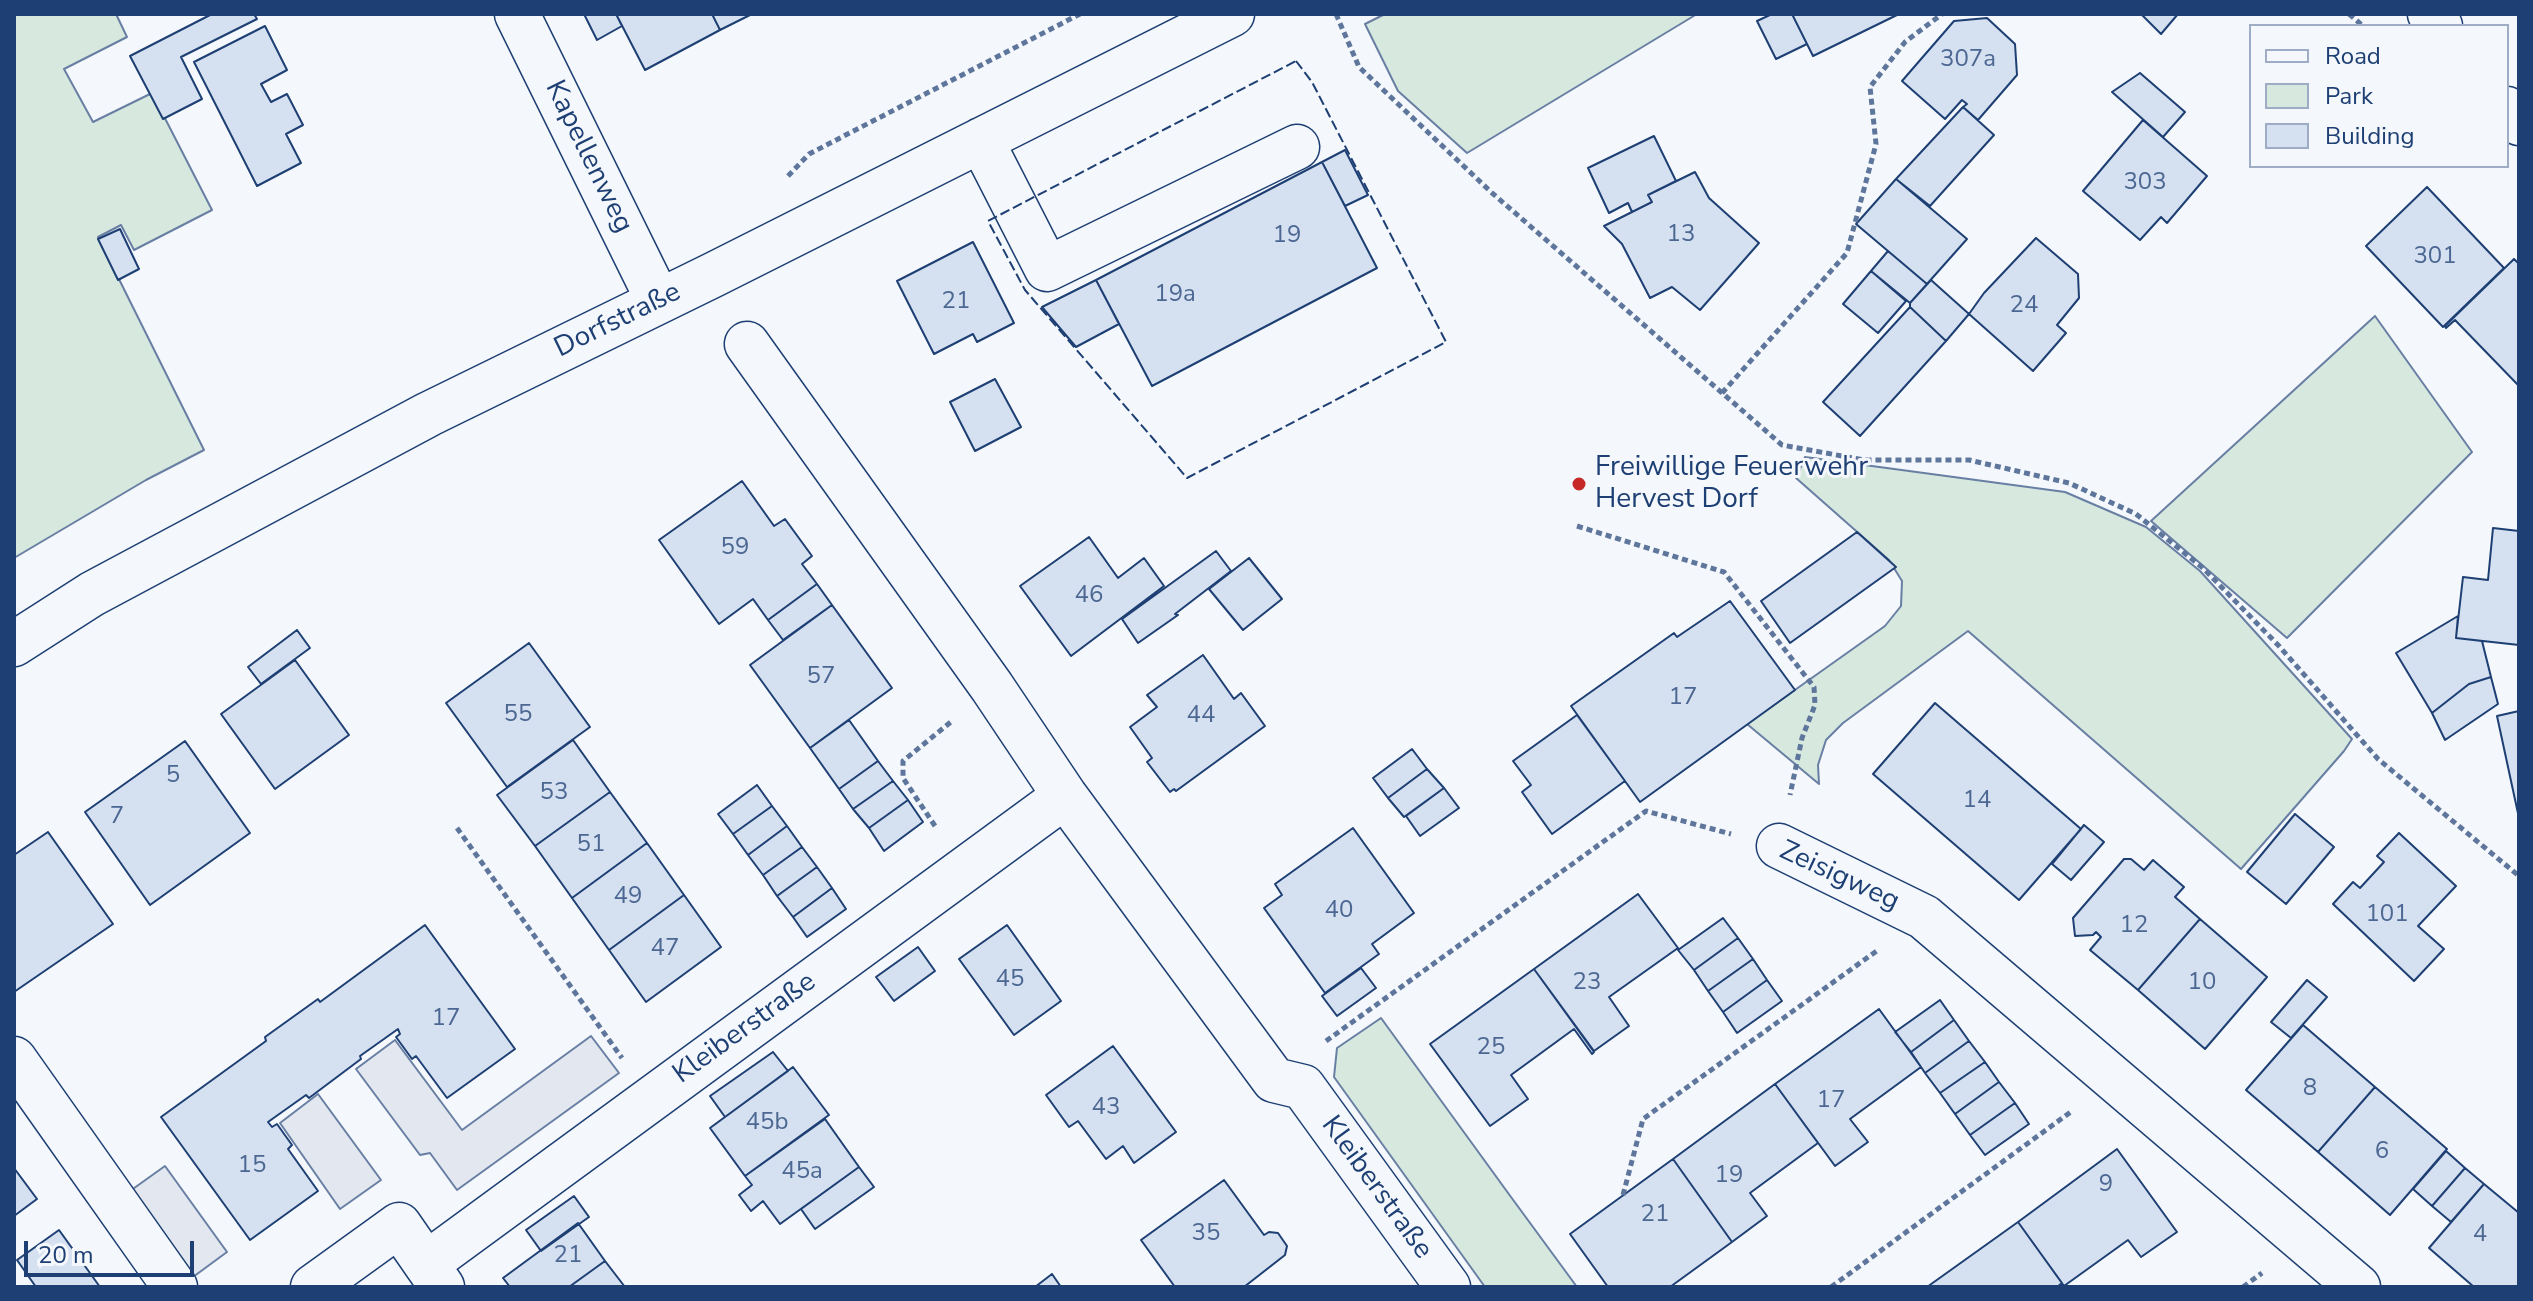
<!DOCTYPE html>
<meta charset="utf-8">
<style>
body{margin:0}
#map{position:relative;width:2533px;height:1301px;overflow:hidden;background:#f4f7fb;font-family:"Nunito Sans",sans-serif}
canvas{display:block}
.frame{position:absolute;inset:0;border:16px solid #1d3f73;pointer-events:none}
.legend{position:absolute;left:2249px;top:24px;width:260px;height:144px;box-sizing:border-box;background:#f4f7fb;border:2px solid #9eadc5;margin:0;padding:10px 14px;list-style:none;font-size:24px;color:#1d3f73}
.legend li{display:flex;align-items:center;gap:16px;height:40px}
.legend b{width:40px;border:2px solid #9eadc5}
.scale{position:absolute;left:24px;top:1241px;width:170px;height:36px;box-sizing:border-box;border:4px solid #1d3f73;border-top:0;padding-left:10px;font-size:24px;line-height:28px;white-space:nowrap;color:#1d3f73;-webkit-text-stroke:6px #f4f7fb;paint-order:stroke}
</style>
<div id="map">
<canvas width="2533" height="1301"></canvas>
<div class="frame"></div>
<ul class="legend">
<li><b style="height:10px;background:#f4f7fb"></b>Road</li>
<li><b style="height:22px;background:#d7e8df"></b>Park</li>
<li><b style="height:22px;background:#d5e0f0"></b>Building</li>
</ul>
<div class="scale">20 m</div>
</div>
<script>
const g = document.querySelector('canvas').getContext('2d');
g.lineJoin = 'round';
function paint(path, color) {
  g.fillStyle = color;
  g.fill(path, 'evenodd');
}
function shape(rows) {
  const path = new Path2D();
  for (const r of rows) {
    path.moveTo(r[0], r[1]);
    for (let i = 2; i < r.length; i += 2) path.lineTo(r[i], r[i + 1]);
  }
  return path;
}
function stroke(path, color, width, dash) {
  g.strokeStyle = color;
  g.lineWidth = width;
  g.lineCap = dash ? 'butt' : 'round';
  g.setLineDash(dash || []);
  g.stroke(path);
}
function label(font, color, halo, rows, align = 'center') {
  g.font = font + ' "Nunito Sans",sans-serif';
  g.lineWidth = 6;
  g.setLineDash([]);
  g.textBaseline = 'middle';
  g.strokeStyle = halo;
  g.fillStyle = color;
  for (const [text, x, y, turn = 0] of rows) {
    g.save();
    g.translate(x, y);
    g.rotate((+turn || 0) * Math.PI / 180);
    g.textAlign = isNaN(turn) ? turn : align;
    if (halo) g.strokeText(text, 0, 0);
    g.fillText(text, 0, 0);
    g.restore();
  }
}
const green = shape([
 [14,14,116,14,127,37,64,69,93,122,152,93,212,210,134,250,121,225,98,237,204,450,146,480,14,558,14,14],
 [1385,14,1697,14,1467,153,1398,91,1365,24,1385,14],
 [2375,316,2472,452,2287,638,2151,521,2375,316],
 [1805,457,2065,492,2146,527,2200,571,2352,739,2344,751,2241,869,1968,631,1843,723,1826,740,1818,765,1819,784,1747,724,1885,626,1901,606,1902,581,1889,560,1796,478,1805,457],
 [1381,1018,1511,1197,1577,1287,1485,1287,1334,1077,1337,1048,1381,1018]
]);
paint(green, '#d7e8df');
stroke(green, '#687fa3', 2);
const parking = shape([
 [591,1036,619,1073,457,1190,430,1153,420,1155,356,1069,395,1040,462,1130,591,1036],
 [318,1094,381,1180,340,1209,280,1123,318,1094],
 [165,1166,227,1252,193,1277,130,1191,165,1166]
]);
paint(parking, '#e3e8f0');
stroke(parking, '#687fa3', 2);
const building = shape([
 [212,14,254,14,257,19,181,57,202,99,163,119,130,56,212,14],
 [584,14,616,14,622,26,597,40,584,14],
 [616,14,712,14,720,30,645,70,616,14],
 [712,14,752,14,720,30,712,14],
 [1772,14,1792,14,1807,44,1776,59,1757,21,1772,14],
 [1792,14,1899,14,1813,56,1792,14],
 [2141,14,2178,14,2161,34,2141,14],
 [1987,18,2015,44,2017,75,1978,120,1963,107,1967,104,1962,100,1945,119,1902,81,1954,21,1987,18],
 [265,26,287,70,261,84,271,102,287,94,303,125,286,134,301,163,257,186,194,62,265,26],
 [2140,73,2185,112,2163,137,2112,92,2140,73],
 [1963,107,1994,135,1930,206,1896,179,1963,107],
 [2143,120,2207,176,2167,223,2161,217,2140,240,2083,191,2143,120],
 [1654,136,1676,181,1648,195,1652,202,1632,212,1628,203,1609,213,1588,168,1654,136],
 [1345,150,1368,195,1345,206,1322,162,1345,150],
 [1322,162,1377,268,1152,386,1096,280,1322,162],
 [1695,172,1709,198,1759,243,1700,310,1672,287,1650,298,1622,244,1604,226,1652,202,1648,195,1695,172],
 [1896,179,1967,239,1927,284,1856,224,1896,179],
 [2427,187,2504,268,2443,327,2366,246,2427,187],
 [120,229,139,269,118,280,98,239,120,229],
 [2036,238,2078,274,2079,298,2057,325,2066,333,2033,371,1969,314,1984,293,2036,238],
 [973,242,1014,323,977,342,973,334,934,354,897,281,973,242],
 [1888,251,1927,284,1910,303,1871,271,1888,251],
 [2514,259,2519,264,2519,386,2455,320,2446,328,2445,326,2514,259],
 [1871,271,1906,301,1878,333,1843,304,1871,271],
 [1096,280,1119,324,1076,347,1042,307,1096,280],
 [1931,280,1969,314,1946,341,1910,307,1910,303,1931,280],
 [1910,307,1946,341,1860,436,1823,402,1910,307],
 [995,379,1021,427,975,451,950,402,995,379],
 [742,481,774,526,785,519,812,556,802,564,817,584,768,620,753,599,719,624,659,540,742,481],
 [2493,528,2519,531,2519,645,2456,638,2463,577,2488,580,2493,528],
 [1857,532,1896,567,1790,643,1761,601,1857,532],
 [1089,537,1118,578,1144,558,1164,586,1071,656,1020,586,1089,537],
 [1216,551,1231,571,1175,614,1178,615,1138,643,1122,619,1216,551],
 [1249,558,1282,599,1243,630,1209,589,1249,558],
 [817,584,832,605,783,640,768,620,817,584],
 [1730,601,1795,690,1640,802,1571,706,1674,633,1677,637,1730,601],
 [832,605,892,688,810,748,750,665,832,605],
 [2458,616,2456,638,2482,641,2491,677,2469,684,2432,713,2396,653,2458,616],
 [297,630,310,648,261,684,248,667,297,630],
 [529,643,590,727,507,787,446,703,529,643],
 [1203,655,1234,699,1241,693,1265,726,1176,791,1174,789,1170,792,1147,762,1152,758,1130,727,1157,707,1147,695,1203,655],
 [295,660,349,735,275,789,221,714,295,660],
 [2491,677,2498,704,2445,740,2432,713,2469,684,2491,677],
 [1935,703,2081,829,2019,900,1873,774,1935,703],
 [2519,711,2519,818,2497,716,2519,711],
 [1577,715,1625,781,1552,834,1522,792,1531,785,1513,761,1577,715],
 [849,720,878,761,839,789,810,748,849,720],
 [573,740,610,792,535,846,497,795,573,740],
 [185,741,250,833,150,905,85,812,185,741],
 [1412,749,1427,769,1388,798,1373,778,1412,749],
 [878,761,893,781,853,809,839,789,878,761],
 [1427,769,1444,788,1404,817,1388,798,1427,769],
 [893,781,908,800,869,828,853,809,893,781],
 [757,785,772,806,733,834,718,814,757,785],
 [1444,788,1459,808,1420,836,1406,816,1444,788],
 [610,792,647,843,572,898,535,846,610,792],
 [908,800,923,822,884,851,869,828,908,800],
 [772,806,787,826,748,855,733,834,772,806],
 [2295,814,2334,847,2286,904,2247,872,2295,814],
 [2084,825,2104,842,2071,880,2052,864,2084,825],
 [787,826,802,847,763,875,748,855,787,826],
 [1353,828,1414,913,1372,944,1379,954,1325,993,1264,908,1282,895,1275,884,1353,828],
 [48,832,113,924,14,992,14,855,48,832],
 [2399,833,2456,886,2418,926,2444,949,2414,981,2333,904,2353,882,2360,888,2384,862,2377,856,2399,833],
 [647,843,684,895,609,950,572,898,647,843],
 [802,847,817,867,777,896,763,875,802,847],
 [2124,859,2131,859,2144,870,2153,860,2184,887,2175,897,2200,919,2138,990,2090,950,2101,937,2096,932,2093,935,2075,936,2073,918,2124,859],
 [817,867,832,888,793,917,777,896,817,867],
 [832,888,846,909,807,937,793,917,832,888],
 [1638,894,1678,948,1609,997,1629,1026,1594,1051,1534,969,1638,894],
 [684,895,721,947,646,1002,609,950,684,895],
 [1723,918,1738,938,1694,970,1678,950,1723,918],
 [2200,919,2267,977,2205,1049,2138,990,2200,919],
 [425,925,515,1049,447,1098,416,1056,412,1059,396,1037,400,1034,398,1029,360,1056,361,1059,309,1098,306,1095,268,1122,272,1127,277,1124,292,1145,288,1149,318,1191,250,1240,161,1117,266,1041,265,1037,318,999,320,1002,425,925],
 [1007,925,1061,1001,1014,1035,959,959,1007,925],
 [1738,938,1753,959,1708,991,1694,970,1738,938],
 [918,947,935,971,894,1001,876,977,918,947],
 [1753,959,1767,980,1723,1012,1708,991,1753,959],
 [1361,968,1376,988,1337,1016,1322,996,1361,968],
 [1534,969,1594,1052,1592,1054,1574,1029,1511,1075,1528,1099,1490,1126,1430,1044,1534,969],
 [1767,980,1782,1001,1737,1033,1723,1012,1767,980],
 [2307,980,2327,997,2291,1038,2271,1022,2307,980],
 [1940,1000,1954,1020,1911,1052,1895,1032,1940,1000],
 [1879,1009,1921,1067,1850,1119,1868,1142,1835,1166,1775,1084,1879,1009],
 [1954,1020,1969,1041,1925,1073,1911,1052,1954,1020],
 [2303,1025,2375,1087,2318,1152,2246,1090,2303,1025],
 [1969,1041,1985,1062,1940,1093,1925,1073,1969,1041],
 [1113,1046,1176,1132,1134,1163,1123,1146,1106,1159,1078,1121,1069,1127,1046,1095,1113,1046],
 [773,1052,788,1071,725,1117,710,1096,773,1052],
 [1985,1062,1999,1082,1955,1114,1940,1093,1985,1062],
 [793,1067,829,1115,745,1176,710,1128,793,1067],
 [1999,1082,2015,1103,1970,1135,1955,1114,1999,1082],
 [1775,1084,1818,1143,1750,1193,1767,1216,1732,1242,1673,1159,1775,1084],
 [2375,1087,2447,1149,2390,1215,2318,1152,2375,1087],
 [2015,1103,2029,1124,1985,1155,1970,1135,2015,1103],
 [825,1119,859,1167,780,1224,763,1201,751,1211,739,1195,752,1185,745,1176,825,1119],
 [2117,1149,2177,1232,2141,1257,2128,1240,2064,1286,2018,1222,2117,1149],
 [2446,1151,2465,1168,2432,1206,2413,1189,2446,1151],
 [1673,1159,1732,1242,1670,1287,1608,1287,1570,1234,1673,1159],
 [859,1167,874,1187,815,1229,801,1209,859,1167],
 [14,1168,37,1199,14,1216,14,1168],
 [2465,1168,2484,1184,2451,1222,2432,1206,2465,1168],
 [1224,1180,1264,1235,1269,1232,1278,1233,1287,1246,1285,1255,1244,1287,1175,1287,1141,1240,1224,1180],
 [2484,1184,2519,1213,2519,1287,2474,1287,2429,1248,2484,1184],
 [574,1196,589,1217,541,1251,526,1230,574,1196],
 [2018,1222,2062,1283,2057,1287,1927,1287,2018,1222],
 [578,1223,605,1261,569,1287,510,1287,503,1278,578,1223],
 [59,1230,100,1287,36,1287,17,1260,59,1230],
 [605,1261,625,1287,569,1287,605,1261],
 [1052,1274,1061,1287,1035,1287,1052,1274]
]);
paint(building, '#d5e0f0');
stroke(building, '#1d3f73', 2);
const minor = shape([
 [517,14,658,300],
 [2430,14,2440,26],
 [2507,109,2519,123],
 [981,140,1047,269,1297,147],
 [747,344,992,687,1065,796,1274,1080,1303,1087,1448,1287],
 [14,644,92,594,429,414,713,275,1232,14],
 [1779,846,1924,917,2358,1287],
 [14,1059,175,1287],
 [426,1264,1065,796],
 [313,1287,399,1225,442,1287]
]);
stroke(minor, '#1d3f73', 47);
stroke(shape([
 [1336,14,1359,67,1491,192,1782,445,1864,460,1969,460,2069,483,2136,514,2203,568,2279,646,2378,759,2519,876],
 [2349,14,2363,26],
 [788,176,809,154,1080,14],
 [1722,393,1847,253,1876,144,1870,87,1905,42,1942,14],
 [1577,526,1724,572,1814,687,1815,705,1802,738,1790,795],
 [935,826,903,778,903,761,952,721],
 [457,828,622,1058],
 [1326,1041,1646,811,1731,834],
 [1623,1195,1643,1119,1878,950],
 [1831,1287,2072,1111],
 [2243,1287,2262,1273]
]), '#5e769c', 5, [6, 4]);
stroke(minor, '#f4f7fb', 44);
stroke(shape([
 [1296,61,1312,82,1446,342,1187,478,1025,290,988,221,1296,61]
]), '#1d3f73', 2, [10, 4]);
for (const [x, y, r, color] of [
 [1579,484,8,"#c62828"]
]) {
  const dot = new Path2D();
  dot.arc(x, y, r, 0, 2 * Math.PI);
  g.fillStyle = color;
  g.fill(dot);
  stroke(dot, '#f4f7fb', 3);
}
label('24px', '#4b6792', null, [
 ["307a",1968,60],
 ["303",2145,183],
 ["13",1681,235],
 ["19",1287,236],
 ["301",2435,257],
 ["19a",1175,295],
 ["21",956,302],
 ["24",2024,306],
 ["59",735,548],
 ["46",1089,596],
 ["57",821,677],
 ["17",1683,698],
 ["55",518,715],
 ["44",1201,716],
 ["5",173,776],
 ["53",554,793],
 ["14",1977,801],
 ["7",117,817],
 ["51",591,845],
 ["49",628,897],
 ["40",1339,911],
 ["101",2387,915],
 ["12",2134,926],
 ["47",665,949],
 ["45",1010,980],
 ["23",1587,983],
 ["10",2202,983],
 ["17",446,1019],
 ["25",1491,1048],
 ["8",2310,1089],
 ["17",1831,1101],
 ["43",1106,1108],
 ["45b",767,1123],
 ["6",2382,1152],
 ["15",252,1166],
 ["45a",802,1172],
 ["19",1729,1176],
 ["9",2106,1185],
 ["21",1655,1215],
 ["35",1206,1234],
 ["4",2480,1235],
 ["21",568,1256]
]);
label('28px', '#1d3f73', '#f4f7fb', [
 ["Kapellenweg",588,157,64],
 ["Dorfstraße",618,321,-26],
 ["Zeisigweg",1839,877,25],
 ["Kleiberstraße",745,1029,-36],
 ["Kleiberstraße",1376,1188,54]
]);
label('28px', '#1d3f73', '#f4f7fb', [
 ["Freiwillige Feuerwehr",1595,468],
 ["Hervest Dorf",1595,500]
], 'left');
</script>
